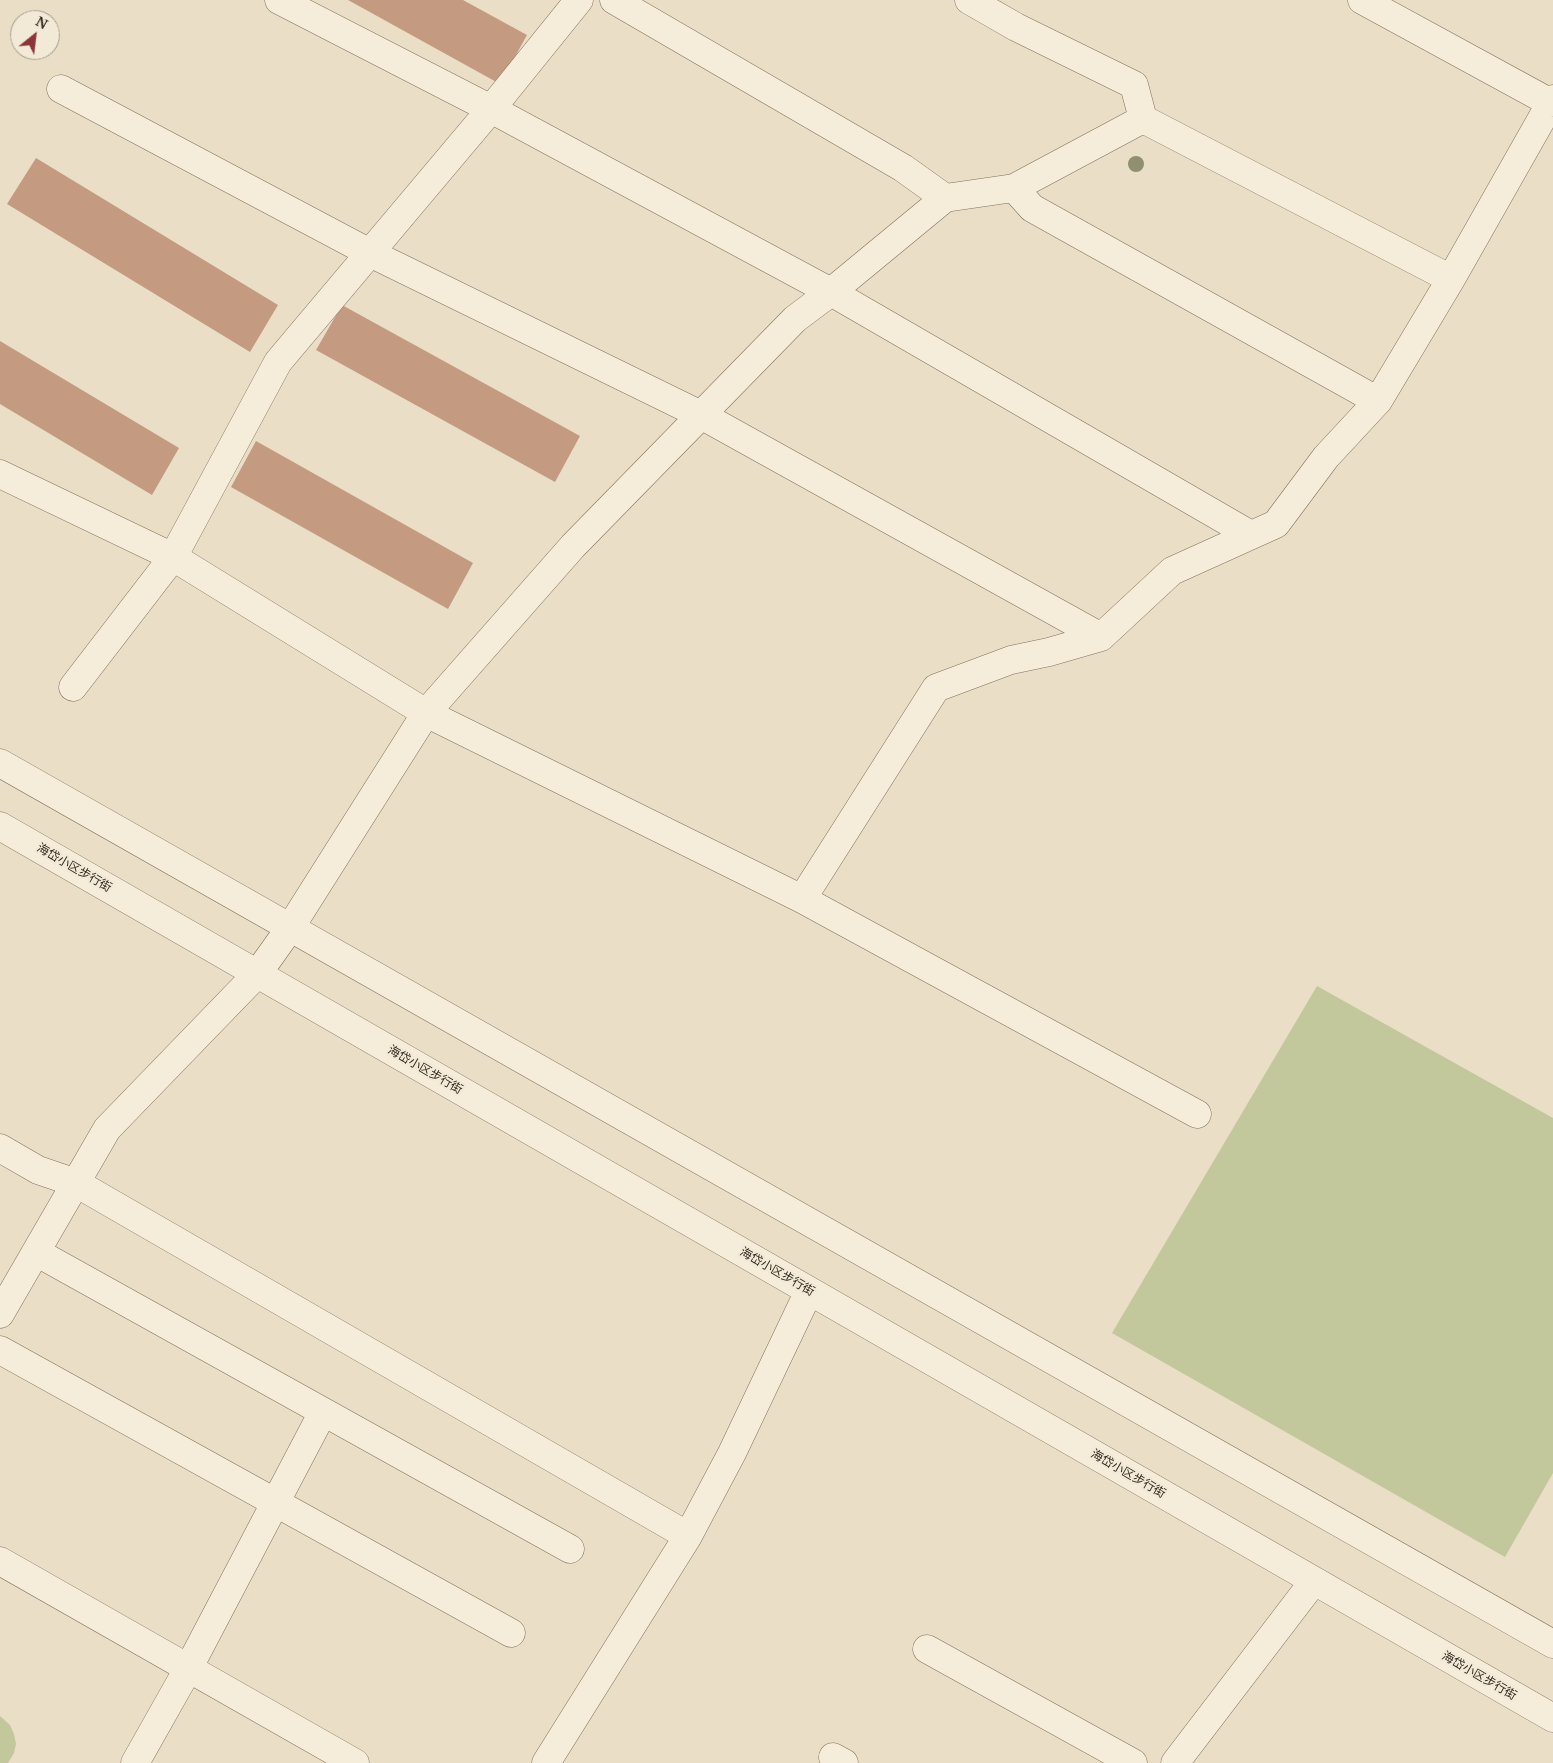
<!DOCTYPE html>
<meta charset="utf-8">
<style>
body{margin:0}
#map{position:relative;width:1553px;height:1763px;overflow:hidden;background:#eadec7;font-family:"Noto Serif",serif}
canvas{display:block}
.north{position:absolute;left:10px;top:10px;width:50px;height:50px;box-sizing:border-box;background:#f2e9d6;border:1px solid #a69d8d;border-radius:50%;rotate:29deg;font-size:14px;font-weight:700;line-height:20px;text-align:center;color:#352a20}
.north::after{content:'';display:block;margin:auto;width:18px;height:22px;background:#8c3538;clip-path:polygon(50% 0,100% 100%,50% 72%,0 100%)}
</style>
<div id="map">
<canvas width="1553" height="1763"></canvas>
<div class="north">N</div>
</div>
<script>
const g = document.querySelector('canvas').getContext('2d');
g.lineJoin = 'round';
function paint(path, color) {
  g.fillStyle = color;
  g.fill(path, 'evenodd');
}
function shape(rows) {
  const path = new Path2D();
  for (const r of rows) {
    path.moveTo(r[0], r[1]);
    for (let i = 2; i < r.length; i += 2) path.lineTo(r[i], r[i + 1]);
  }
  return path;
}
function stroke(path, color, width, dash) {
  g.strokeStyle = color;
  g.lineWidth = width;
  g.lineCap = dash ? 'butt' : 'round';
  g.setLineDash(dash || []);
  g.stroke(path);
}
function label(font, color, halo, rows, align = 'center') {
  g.font = font + ' "Noto Serif","Noto Sans SC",serif';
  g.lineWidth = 4.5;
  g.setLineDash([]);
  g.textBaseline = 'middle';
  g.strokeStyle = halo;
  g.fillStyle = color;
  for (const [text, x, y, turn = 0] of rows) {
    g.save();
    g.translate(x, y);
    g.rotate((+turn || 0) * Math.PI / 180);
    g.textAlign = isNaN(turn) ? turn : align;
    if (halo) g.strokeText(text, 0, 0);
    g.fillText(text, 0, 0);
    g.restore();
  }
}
paint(shape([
 [1317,986,1553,1118,1553,1473,1505,1557,1112,1333],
 [0,1716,10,1725,14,1734,16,1744,14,1753,8,1763,0,1763]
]), '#c3c79c');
paint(shape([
 [348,0,463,0,527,35,500,84],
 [36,158,278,305,250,352,7,204],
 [342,305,580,436,555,482,316,350],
 [0,341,179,448,152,495,0,404],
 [256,441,473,563,448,609,231,487]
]), '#c49b81');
const minor = shape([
 [279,0,491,109,831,292,1251,535],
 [614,0,903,168,945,198],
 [969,0,1016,27,1134,85,1143,119,1451,279],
 [1362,0,1551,103],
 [61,89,370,253,701,415,1101,637],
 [1014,188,1032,208,1378,401],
 [0,474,173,557,426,713,802,899,1197,1114],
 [73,687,173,557,278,362,491,109,579,0],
 [0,763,1553,1644],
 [0,826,1553,1718],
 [802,899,936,688,1011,660,1049,652,1101,637,1172,571,1276,524,1326,457,1378,401,1451,279,1553,99],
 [0,1148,38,1170,76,1183,688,1536],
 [36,1252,570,1549],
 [0,1314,107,1129,258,973,290,928,426,713,573,546,795,319,831,292,945,198,1014,188,1143,119],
 [0,1350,511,1633],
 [0,1561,355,1763],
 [927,1649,1133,1763],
 [833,1757,844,1763],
 [135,1763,188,1669,323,1412],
 [546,1763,688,1536,732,1453,809,1291],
 [1175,1763,1314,1581]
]);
stroke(minor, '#83715e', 29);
stroke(minor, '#f5ecd9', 28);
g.fillStyle = '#908f70';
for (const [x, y] of [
 [1136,164]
]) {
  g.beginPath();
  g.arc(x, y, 8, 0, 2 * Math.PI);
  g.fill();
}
label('12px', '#352a20', '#f2e9d6', [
 ["海岱小区步行街",74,868,30],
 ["海岱小区步行街",425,1070,30],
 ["海岱小区步行街",777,1272,30],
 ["海岱小区步行街",1128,1474,30],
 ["海岱小区步行街",1479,1676,30]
]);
</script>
